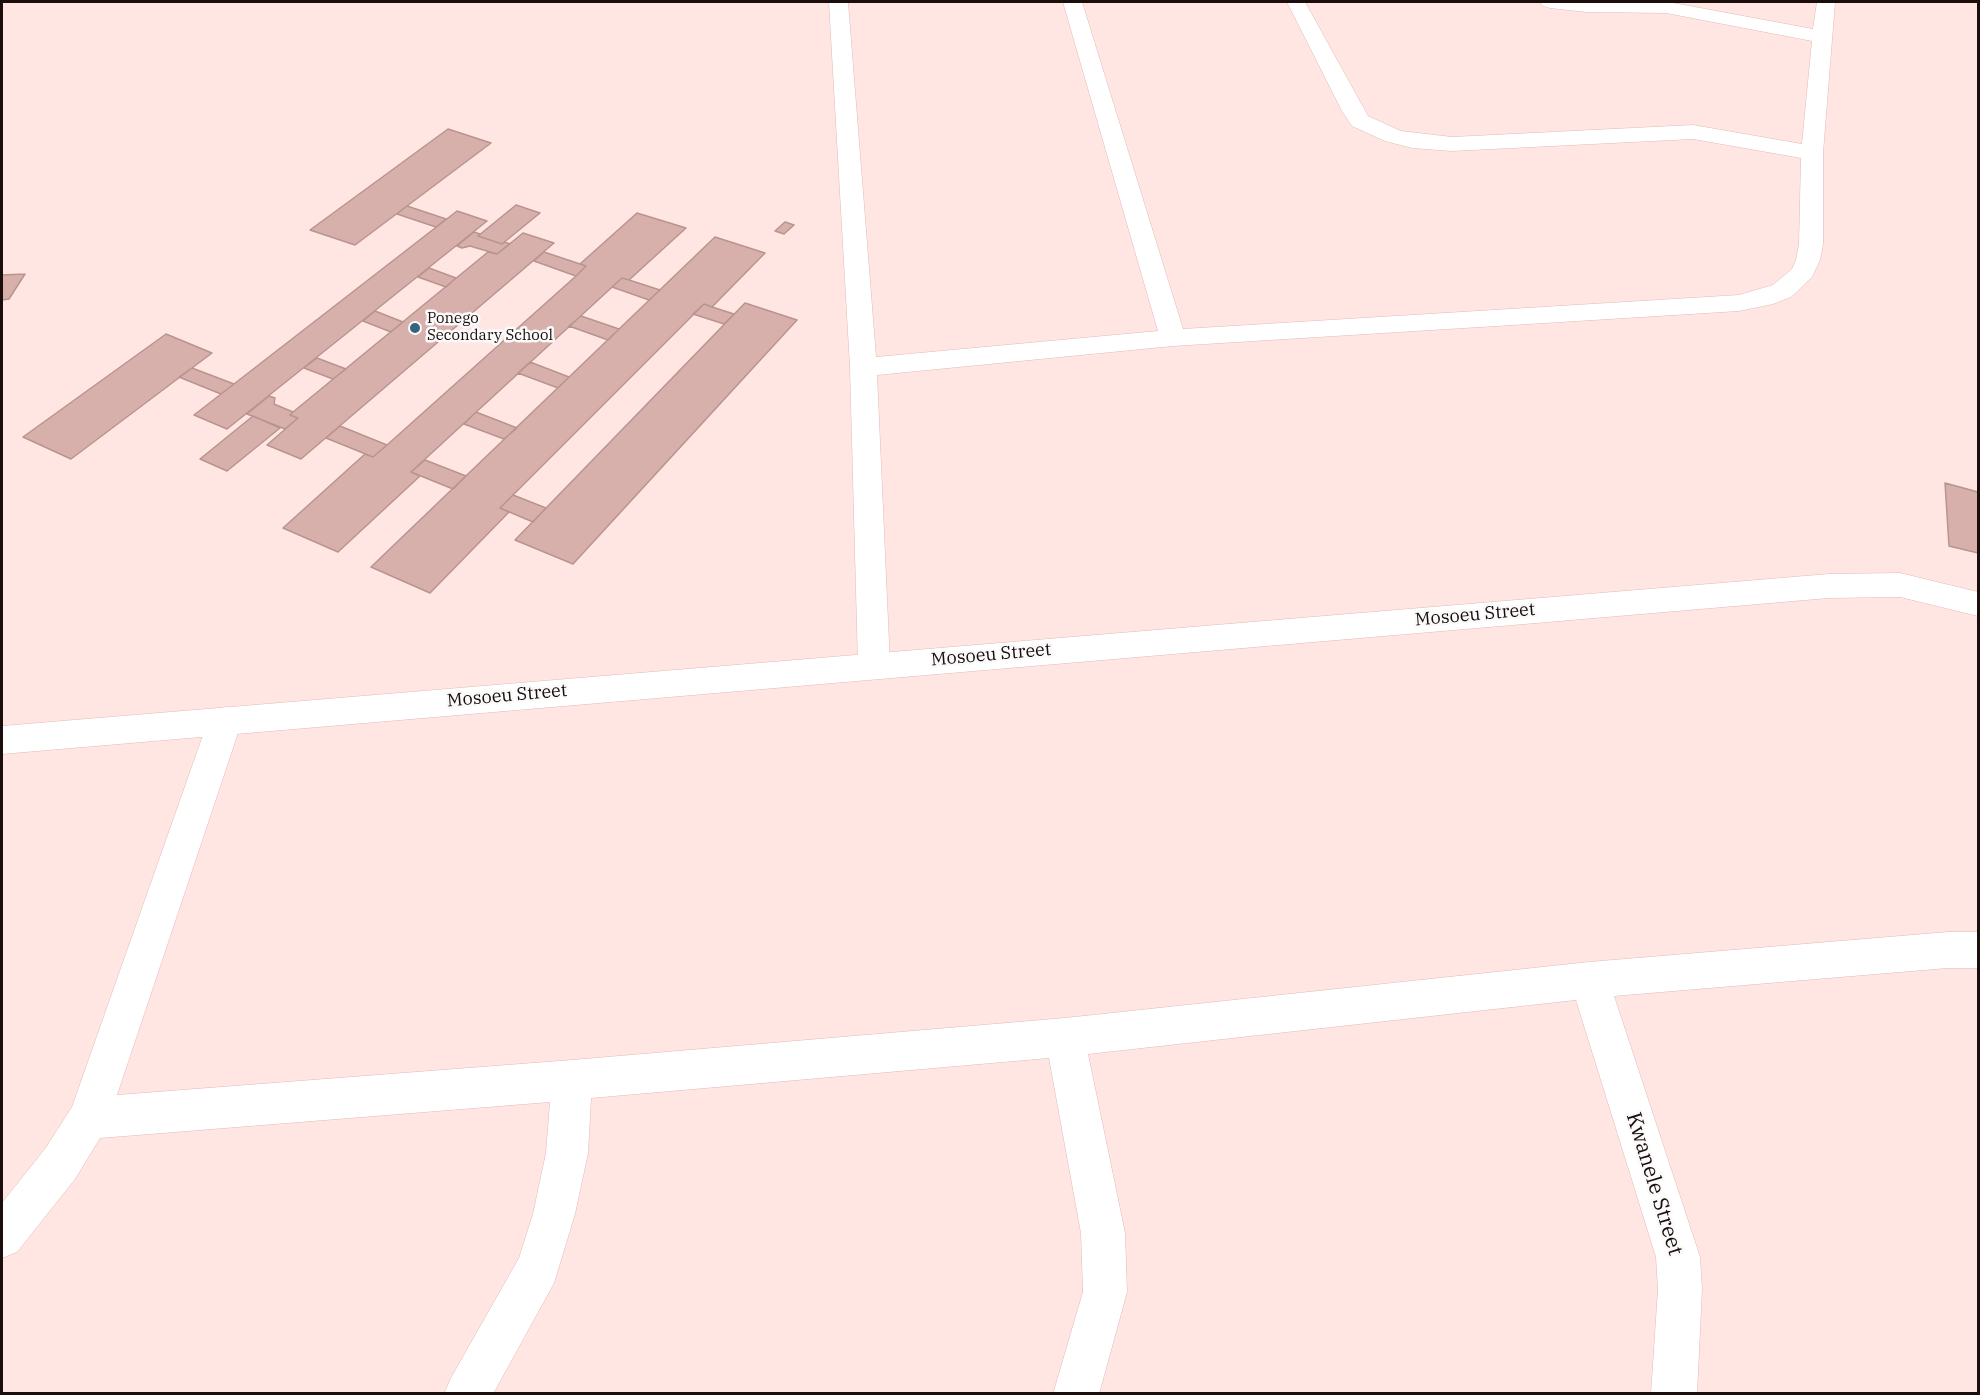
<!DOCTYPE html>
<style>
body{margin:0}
#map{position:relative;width:1980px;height:1395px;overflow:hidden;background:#ffe6e3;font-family:"IBM Plex Serif",serif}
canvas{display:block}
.frame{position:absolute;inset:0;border:3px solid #1a0d0c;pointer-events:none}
</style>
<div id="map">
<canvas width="1980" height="1395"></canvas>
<div class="frame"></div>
</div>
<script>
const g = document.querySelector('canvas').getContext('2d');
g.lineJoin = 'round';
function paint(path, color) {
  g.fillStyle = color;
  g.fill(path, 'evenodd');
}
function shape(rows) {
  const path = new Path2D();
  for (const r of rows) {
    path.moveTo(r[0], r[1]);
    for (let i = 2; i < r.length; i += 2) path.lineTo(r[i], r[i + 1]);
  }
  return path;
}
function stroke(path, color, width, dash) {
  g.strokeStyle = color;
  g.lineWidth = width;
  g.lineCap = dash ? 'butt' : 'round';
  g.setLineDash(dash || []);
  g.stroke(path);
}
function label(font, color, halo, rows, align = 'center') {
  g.font = font + ' "IBM Plex Serif",serif';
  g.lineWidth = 5;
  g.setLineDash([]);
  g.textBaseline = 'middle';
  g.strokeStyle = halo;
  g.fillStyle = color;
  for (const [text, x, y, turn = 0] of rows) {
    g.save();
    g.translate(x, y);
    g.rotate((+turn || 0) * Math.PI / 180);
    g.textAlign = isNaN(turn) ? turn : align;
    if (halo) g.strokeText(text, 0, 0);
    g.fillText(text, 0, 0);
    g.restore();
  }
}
const building = shape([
 [448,129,491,143,355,245,310,230,448,129],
 [516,205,540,213,502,244,478,236,516,205],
 [407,206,446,219,436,227,397,214,407,206],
 [457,211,487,221,227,429,194,415,457,211],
 [637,213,686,228,629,280,622,278,411,472,420,476,338,552,283,528,365,454,373,457,387,445,576,276,586,266,580,264,637,213],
 [785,222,794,225,784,234,775,231,785,222],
 [474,232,480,234,478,236,502,244,505,242,510,244,497,254,470,246,462,248,457,246,474,232],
 [523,233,554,243,301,459,267,445,298,418,290,415,293,412,488,252,497,254,523,233],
 [715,237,765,253,712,307,704,304,500,508,509,512,430,593,371,567,715,237],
 [544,252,586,266,576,276,534,261,544,252],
 [429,268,456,278,446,287,418,277,429,268],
 [25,274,9,299,2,300,2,275,25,274],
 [622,278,629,280,660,290,649,300,612,287,622,278],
 [745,303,797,320,573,564,515,540,745,303],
 [704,304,712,307,734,314,724,324,693,314,704,304],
 [375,311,403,322,391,332,363,321,375,311],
 [581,316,619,329,608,340,569,326,581,316],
 [166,334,212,353,71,459,23,437,166,334],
 [317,358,346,369,333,379,304,368,317,358],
 [530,362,569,377,558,388,518,373,530,362],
 [192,368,234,384,221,394,179,377,192,368],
 [269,396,275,398,274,404,293,412,290,415,298,418,285,429,247,414,269,396],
 [476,412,517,428,504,439,464,424,476,412],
 [253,416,280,428,227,471,200,459,253,416],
 [340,426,387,445,373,457,326,438,340,426],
 [425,460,466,476,453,489,411,472,425,460],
 [1945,483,1978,492,1978,553,1949,546,1945,483],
 [513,495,546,508,533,522,500,508,513,495]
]);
paint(building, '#d7b0ab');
stroke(building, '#b9948e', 1.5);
const street = shape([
 [829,2,848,2,876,357,1158,331,1063,2,1082,2,1183,329,1739,295,1773,285,1792,269,1796,260,1799,244,1801,158,1693,139,1452,151,1412,148,1385,141,1352,126,1342,111,1287,2,1305,2,1368,116,1401,131,1452,137,1693,125,1802,144,1812,41,1666,13,1586,12,1550,8,1543,6,1540,2,1668,2,1813,29,1817,2,1835,2,1823,153,1823,244,1820,260,1812,277,1791,297,1773,304,1739,311,1173,346,877,375,890,665,885,674,874,678,863,674,858,665,850,367,829,2],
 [225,707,237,711,242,721,117,1095,572,1060,1065,1018,1589,962,1948,932,1978,932,1978,968,1948,968,1614,996,1700,1257,1702,1289,1697,1394,1651,1394,1658,1289,1656,1257,1576,1000,1088,1054,1125,1233,1127,1292,1099,1394,1053,1394,1083,1292,1081,1233,1049,1058,591,1098,588,1153,575,1214,554,1283,493,1394,444,1394,451,1378,519,1258,533,1214,546,1153,550,1102,100,1138,75,1179,17,1252,2,1258,2,1203,45,1149,72,1107,208,721,213,711,225,707]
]);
const secondary = shape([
 [1900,573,1978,592,1978,616,1900,597,1829,598,2,754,2,726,1829,574,1900,573]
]);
stroke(street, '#e1bab5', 1);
stroke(secondary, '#e1bab5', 1);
paint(street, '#fff');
paint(secondary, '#fff');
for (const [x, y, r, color] of [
 [415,328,6,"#336482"]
]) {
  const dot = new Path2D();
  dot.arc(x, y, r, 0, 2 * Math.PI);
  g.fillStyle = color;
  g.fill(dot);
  stroke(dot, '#fafafa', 2);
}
label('15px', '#1a0d0c', '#fafafa', [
 ["Ponego",427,319],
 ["Secondary School",427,336]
], 'left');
label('18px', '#1a0d0c', '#fafafa', [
 ["Mosoeu Street",1475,615,-5],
 ["Mosoeu Street",991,655,-5],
 ["Mosoeu Street",507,696,-5]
]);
label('21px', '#1a0d0c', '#fafafa', [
 ["Kwanele Street",1654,1184,73]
]);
</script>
